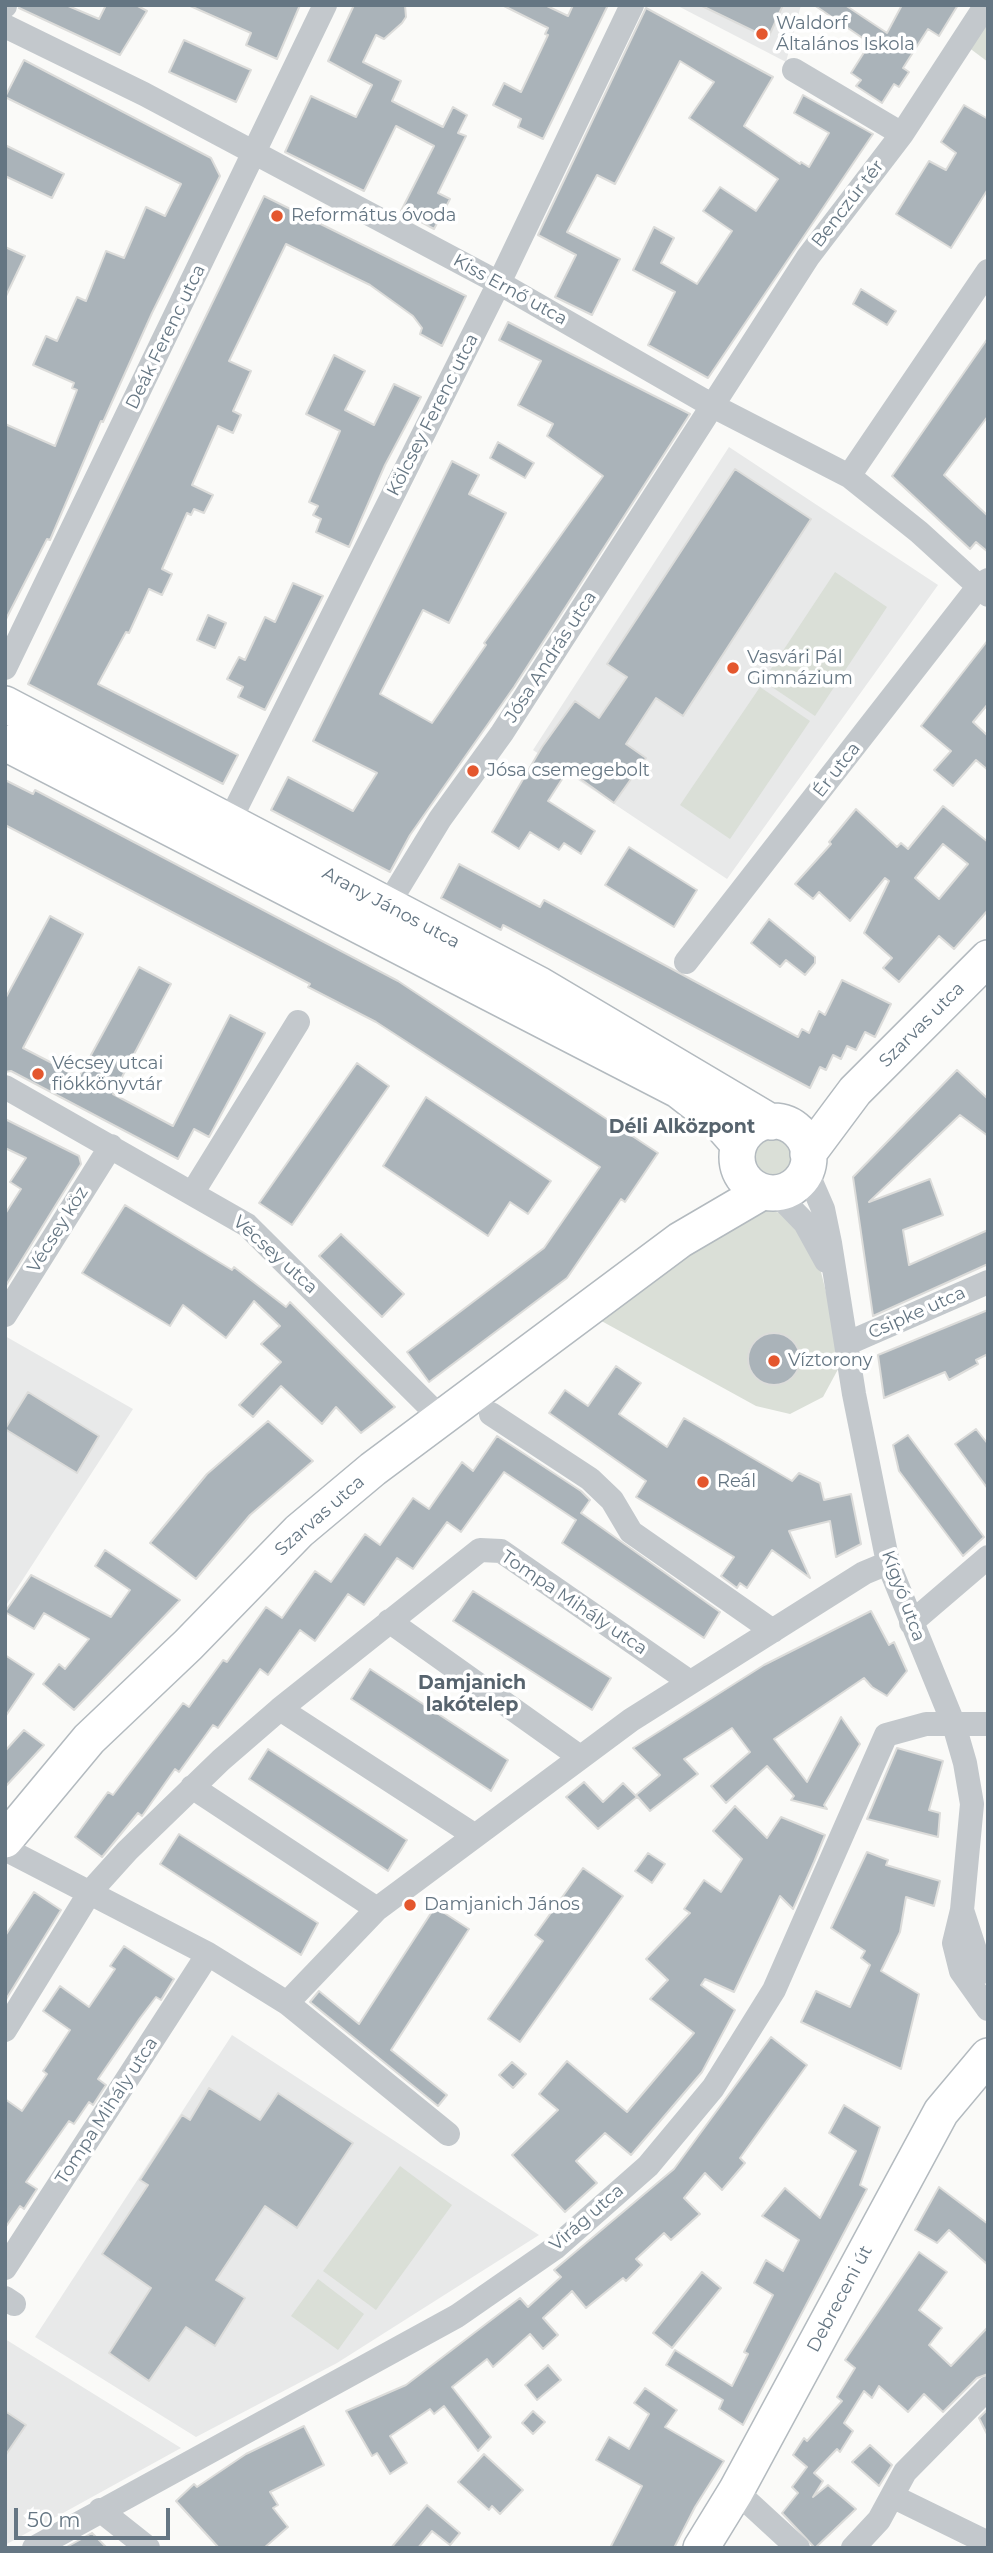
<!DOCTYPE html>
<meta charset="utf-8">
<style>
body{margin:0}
#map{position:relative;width:993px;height:2553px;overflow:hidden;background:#fafaf8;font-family:Montserrat,sans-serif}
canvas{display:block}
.frame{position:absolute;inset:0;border:7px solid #657683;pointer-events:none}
.scale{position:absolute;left:14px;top:2508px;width:156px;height:32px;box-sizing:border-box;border:4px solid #657683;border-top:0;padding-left:9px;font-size:21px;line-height:24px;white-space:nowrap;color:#657683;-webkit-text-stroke:5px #fff;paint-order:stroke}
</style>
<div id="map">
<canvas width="993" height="2553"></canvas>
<div class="frame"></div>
<div class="scale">50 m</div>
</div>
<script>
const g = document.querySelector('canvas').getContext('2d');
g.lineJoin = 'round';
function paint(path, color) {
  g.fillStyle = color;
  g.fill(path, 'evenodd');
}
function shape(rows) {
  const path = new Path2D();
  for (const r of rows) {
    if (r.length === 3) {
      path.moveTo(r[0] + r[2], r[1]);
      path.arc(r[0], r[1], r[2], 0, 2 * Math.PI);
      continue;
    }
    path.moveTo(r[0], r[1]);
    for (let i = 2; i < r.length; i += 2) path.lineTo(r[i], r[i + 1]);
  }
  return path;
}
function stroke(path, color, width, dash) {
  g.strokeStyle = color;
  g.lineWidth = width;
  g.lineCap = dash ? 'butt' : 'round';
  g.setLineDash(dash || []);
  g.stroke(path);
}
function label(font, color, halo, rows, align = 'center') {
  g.font = font + ' Montserrat,sans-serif';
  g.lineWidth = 7;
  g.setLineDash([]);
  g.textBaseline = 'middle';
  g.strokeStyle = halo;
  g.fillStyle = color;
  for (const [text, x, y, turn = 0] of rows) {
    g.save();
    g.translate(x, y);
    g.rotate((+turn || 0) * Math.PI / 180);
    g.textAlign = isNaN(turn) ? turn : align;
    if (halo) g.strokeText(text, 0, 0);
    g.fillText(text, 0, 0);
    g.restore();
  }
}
paint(shape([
 [676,5,801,5,786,62],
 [729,447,938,585,727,879,533,750],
 [5,1336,133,1409,5,1607],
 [232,2035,539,2235,337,2363,196,2437,35,2337],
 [5,2339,181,2448,5,2545]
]), '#e8e9e9');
paint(shape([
 [988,5,988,62,960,41],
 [835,572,887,607,815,716,763,681],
 [760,687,810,721,730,839,680,805],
 [774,1157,25],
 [752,1209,807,1216,843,1360,823,1397,790,1414,756,1406,596,1318],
 [400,2166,452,2205,376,2310,323,2271],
 [318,2279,364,2314,338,2350,291,2316]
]), '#dadfd7');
const building = shape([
 [20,5,66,5,99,19,106,5,136,5,147,11,120,55,19,8,20,5],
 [188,5,300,5,277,59,246,45,251,33,188,5],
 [354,5,405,5,406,17,402,23,384,39,376,35,363,62,401,81,392,101,443,127,453,107,467,115,458,133,466,136,438,193,450,199,434,229,401,211,434,146,396,126,364,191,285,152,311,96,356,117,372,85,328,61,354,5],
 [502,5,545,5,568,16,573,5,608,5,543,139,518,127,521,119,493,105,504,83,521,92,548,35,545,34,548,28,502,5],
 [700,5,783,5,768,38,700,5],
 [814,5,845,5,887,33,902,5,958,5,939,36,928,29,903,68,909,72,899,87,894,84,882,103,856,86,861,80,851,73,870,43,814,5],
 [646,8,773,77,744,126,800,164,801,162,809,167,829,133,794,113,803,95,873,134,708,378,648,345,675,292,633,270,654,227,674,238,661,263,697,284,732,231,703,211,720,187,756,211,778,179,689,118,714,82,680,61,615,184,597,175,567,232,620,259,592,315,555,297,576,255,538,235,646,8],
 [184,40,251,70,236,102,169,72,184,40],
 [24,60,211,158,220,176,152,313,103,422,101,421,50,540,47,539,5,621,5,424,55,446,77,390,72,388,74,383,33,365,46,336,57,341,77,297,86,301,106,251,124,258,146,207,165,216,181,184,5,97,24,60],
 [964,105,988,119,988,189,951,248,896,214,929,161,946,170,956,153,941,142,964,105],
 [5,145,64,174,52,198,5,176,5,145],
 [264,196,466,296,442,346,420,334,422,328,413,316,370,285,286,244,229,361,251,371,233,411,241,415,233,433,218,426,192,485,213,495,204,513,194,509,191,515,187,513,162,569,172,574,162,595,149,589,129,633,126,632,98,684,238,755,223,784,28,684,264,196],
 [5,247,25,256,5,298,5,247],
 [861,289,896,311,887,325,853,304,861,289],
 [508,322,690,414,514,687,410,835,390,872,271,810,288,777,353,811,377,773,313,741,452,461,479,475,469,494,506,513,449,623,423,610,380,694,432,723,486,645,484,643,603,476,547,436,553,424,518,405,541,361,499,340,508,322],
 [988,338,988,416,944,475,988,516,988,552,976,542,970,549,892,476,988,338],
 [334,355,365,371,345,410,374,425,394,384,421,397,385,465,349,547,316,532,321,519,313,515,318,506,309,502,340,431,306,414,334,355],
 [498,442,534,463,525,478,490,458,498,442],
 [735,469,811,519,683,716,656,698,626,744,646,758,614,803,568,770,548,801,595,831,581,854,564,843,559,850,530,832,519,849,492,832,542,747,575,701,599,718,627,677,607,664,735,469],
 [293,583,323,596,265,710,238,697,243,687,227,679,239,657,245,660,265,617,275,622,293,583],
 [208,615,226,623,215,648,197,640,208,615],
 [988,640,988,704,973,722,988,736,988,770,976,760,953,786,934,770,951,751,921,726,988,640],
 [5,780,33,794,35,790,398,981,658,1153,625,1202,621,1199,567,1278,429,1382,407,1352,544,1248,600,1167,376,1022,308,987,310,984,5,825,5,780],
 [943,806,988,842,988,910,954,949,939,936,899,982,883,968,892,958,864,933,889,881,885,878,850,921,819,892,813,899,795,884,831,844,829,842,856,809,897,847,901,843,908,849,943,806],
 [943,844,968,864,939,899,915,878,943,844],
 [629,847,697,890,674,927,605,885,629,847],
 [459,864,540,907,544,900,798,1037,802,1029,809,1033,819,1011,825,1015,842,980,891,1004,875,1037,865,1032,856,1050,847,1046,841,1059,833,1055,826,1070,820,1067,810,1088,503,925,501,930,441,898,459,864],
 [50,916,83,934,23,1048,79,1077,139,967,171,984,113,1094,173,1126,230,1015,265,1033,209,1137,194,1129,178,1159,11,1071,5,1072,5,999,50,916],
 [769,919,815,957,815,963,805,975,786,960,780,967,751,943,769,919],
 [357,1063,389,1086,292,1225,259,1203,357,1063],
 [957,1070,988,1099,988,1136,960,1115,869,1202,930,1179,943,1215,903,1230,909,1265,988,1230,988,1264,873,1316,853,1177,957,1070],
 [426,1097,551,1181,528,1214,510,1202,488,1236,383,1166,426,1097],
 [5,1119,79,1156,81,1164,5,1287,5,1214,21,1189,10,1182,26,1158,5,1148,5,1119],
 [125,1205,232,1270,234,1267,286,1307,290,1302,395,1407,361,1433,336,1407,322,1424,281,1386,253,1417,239,1405,281,1362,261,1344,280,1326,254,1301,226,1338,183,1305,170,1326,82,1273,125,1205],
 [341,1234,404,1294,382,1317,319,1256,341,1234],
 [988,1310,988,1354,976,1360,978,1364,949,1380,945,1372,884,1398,878,1355,988,1310],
 [774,1359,26],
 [616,1366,641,1383,619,1414,667,1447,684,1418,792,1481,799,1473,820,1483,824,1500,851,1494,861,1544,836,1557,830,1521,789,1531,810,1578,772,1550,747,1588,740,1583,737,1588,721,1576,734,1557,636,1497,646,1481,549,1413,565,1390,588,1406,616,1366],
 [28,1392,99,1436,77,1473,5,1429,28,1392],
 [268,1421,313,1461,250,1515,196,1579,150,1543,207,1474,268,1421],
 [976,1429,988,1444,988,1489,955,1444,976,1429],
 [908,1435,984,1537,963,1556,899,1471,893,1445,908,1435],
 [497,1436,581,1491,590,1500,581,1513,720,1612,704,1638,562,1543,576,1520,504,1472,461,1532,447,1522,413,1569,397,1558,364,1605,348,1594,315,1641,300,1630,268,1675,260,1669,218,1728,213,1725,179,1772,175,1769,142,1816,138,1813,102,1857,75,1837,108,1792,113,1795,183,1703,189,1707,223,1660,227,1662,266,1607,282,1618,315,1571,331,1582,365,1534,380,1545,413,1498,429,1509,462,1462,473,1471,497,1436],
 [105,1550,180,1600,74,1710,43,1684,59,1664,65,1669,89,1639,44,1613,34,1629,5,1612,31,1575,111,1617,130,1590,95,1566,105,1550],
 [473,1591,611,1678,592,1710,453,1621,473,1591],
 [871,1611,889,1645,894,1642,907,1671,887,1696,872,1687,864,1678,774,1739,807,1782,841,1717,860,1744,824,1805,827,1809,791,1800,794,1796,767,1766,726,1803,711,1786,750,1752,732,1728,684,1759,698,1774,650,1811,636,1795,660,1775,633,1748,764,1665,871,1611],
 [5,1655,34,1674,5,1717,5,1655],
 [370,1669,508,1760,491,1791,351,1699,370,1669],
 [24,1730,44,1745,5,1787,5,1751,24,1730],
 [897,1748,943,1761,929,1810,940,1813,938,1837,867,1819,897,1748],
 [268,1749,407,1840,388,1871,249,1779,268,1749],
 [584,1782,603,1802,623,1783,637,1797,598,1829,566,1797,584,1782],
 [735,1806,767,1838,781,1817,825,1835,814,1862,793,1909,780,1896,734,1992,705,1979,701,1985,735,2010,702,2072,631,2155,605,2133,576,2161,597,2183,565,2212,512,2155,558,2110,539,2094,567,2061,627,2112,694,2033,650,1999,668,1980,646,1959,690,1913,684,1909,704,1880,721,1892,742,1859,713,1831,735,1806],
 [179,1834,318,1923,301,1955,160,1864,179,1834],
 [867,1852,888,1860,886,1865,940,1881,934,1906,906,1897,900,1932,881,1971,919,1994,901,2069,801,2022,816,1991,850,2007,870,1965,861,1958,865,1951,831,1928,867,1852],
 [648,1853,665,1864,652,1883,635,1871,648,1853],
 [583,1868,623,1896,520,2042,488,2019,543,1941,535,1935,583,1868],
 [34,1892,61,1910,5,2001,5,1936,34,1892],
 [435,1907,469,1929,391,2050,447,2095,438,2106,310,2002,319,1991,359,2024,435,1907],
 [124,1946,174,1979,161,2000,156,1997,140,2018,98,2079,106,2085,93,2105,89,2102,74,2124,69,2121,26,2182,37,2189,24,2209,20,2206,5,2228,5,2099,22,2111,47,2074,43,2071,70,2030,43,2011,60,1986,89,2007,115,1969,110,1966,124,1946],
 [771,2037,807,2065,740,2158,745,2163,722,2190,705,2173,684,2198,700,2214,671,2240,664,2233,636,2259,642,2265,626,2281,623,2278,586,2308,572,2291,543,2318,558,2335,543,2349,530,2334,493,2367,487,2359,452,2387,491,2437,478,2451,444,2406,434,2414,430,2409,390,2436,407,2463,390,2474,377,2453,372,2456,346,2411,406,2385,520,2298,528,2307,561,2277,554,2270,674,2169,771,2037],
 [512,2062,526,2074,513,2088,499,2075,512,2062],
 [209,2088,260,2120,278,2093,353,2143,297,2228,265,2206,216,2280,245,2298,215,2346,186,2327,149,2381,109,2353,151,2288,102,2254,148,2185,140,2180,182,2115,190,2120,209,2088],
 [844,2105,880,2127,860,2185,867,2189,743,2425,719,2409,723,2400,666,2365,675,2350,732,2386,748,2354,744,2352,773,2295,754,2283,766,2260,783,2271,799,2240,762,2216,785,2188,820,2218,856,2151,829,2133,844,2105],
 [939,2187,988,2224,988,2265,949,2230,937,2243,915,2230,939,2187],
 [919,2252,947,2272,919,2310,942,2328,929,2345,951,2366,988,2327,988,2374,977,2378,943,2412,924,2394,908,2412,879,2386,872,2398,864,2391,844,2423,853,2431,840,2452,837,2449,814,2473,823,2481,813,2497,828,2485,856,2509,815,2548,782,2513,798,2493,792,2487,807,2467,793,2455,804,2438,807,2441,842,2401,837,2397,855,2368,845,2360,919,2252],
 [702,2272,721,2288,672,2348,653,2333,702,2272],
 [548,2365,561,2380,537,2400,525,2385,548,2365],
 [645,2388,677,2410,665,2427,724,2461,695,2507,674,2548,610,2548,642,2486,596,2460,609,2437,629,2449,649,2414,634,2403,645,2388],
 [988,2409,988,2436,979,2418,988,2409],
 [5,2411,26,2425,5,2456,5,2411],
 [533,2411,545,2422,533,2434,522,2423,533,2411],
 [304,2426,324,2465,270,2492,278,2505,273,2508,288,2527,264,2548,219,2548,176,2501,194,2484,197,2487,246,2454,304,2426],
 [870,2445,892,2465,879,2486,852,2462,870,2445],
 [484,2454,523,2490,500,2514,492,2506,489,2510,458,2482,484,2454],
 [427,2505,460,2533,450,2545,432,2531,418,2548,391,2548,427,2505],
 [92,2533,107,2548,65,2548,92,2533]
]);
paint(building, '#aab3b9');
stroke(building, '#dcdcda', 2);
const secondary = shape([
 [5,704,540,985,771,1122],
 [5,743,678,1090,718,1121,739,1145],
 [773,1157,36],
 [808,1154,855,1091,988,958],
 [5,1840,89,1739,188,1645,299,1531,373,1469,680,1240,762,1192],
 [701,2548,736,2491,941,2112,988,2056]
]);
stroke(secondary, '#b3babf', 38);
stroke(shape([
 [5,6,5,5],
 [5,26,144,94,499,283,713,406,849,476,919,532,988,595],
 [794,70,902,134],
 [849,476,988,271],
 [5,668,325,5],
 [229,822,499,283,632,5],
 [387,906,440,819,502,733,808,257,902,134,986,5],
 [686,962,979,586,988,580],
 [5,1087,247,1225,443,1420],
 [806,1170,823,1209,830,1243,854,1394,888,1563,954,1725,965,1763,972,1804,962,1910,954,1943,961,1971,988,2009],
 [193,1192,298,1022],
 [776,1193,805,1223,826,1261],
 [5,1315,111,1146],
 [846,1344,988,1282],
 [491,1414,590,1479,612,1500,631,1532,773,1631],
 [389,1621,580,1757],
 [911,1623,988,1557],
 [280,1709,474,1835],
 [192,1787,377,1909],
 [5,1849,208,1954,287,2003,448,2134],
 [962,1910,975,1950,988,1972],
 [287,2003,377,1909,631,1720,864,1573,888,1563],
 [5,2030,90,1892,127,1851,221,1760,280,1709,480,1550,501,1551,690,1682],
 [5,2268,208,1954],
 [5,2298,14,2304],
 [736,2491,798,2548],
 [894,2497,988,2543],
 [100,2510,148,2548],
 [34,2548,457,2316,555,2248,648,2166,713,2088,774,1990,886,1735,926,1724,988,1724],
 [853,2548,879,2520,905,2472,988,2388]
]), '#c3c8cc', 24);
stroke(secondary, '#fff', 35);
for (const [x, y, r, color] of [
 [762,34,7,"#e4572e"],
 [277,216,7,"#e4572e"],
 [733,668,7,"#e4572e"],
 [473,771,7,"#e4572e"],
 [38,1074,7,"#e4572e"],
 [774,1361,7,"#e4572e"],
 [703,1482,7,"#e4572e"],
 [410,1905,7,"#e4572e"]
]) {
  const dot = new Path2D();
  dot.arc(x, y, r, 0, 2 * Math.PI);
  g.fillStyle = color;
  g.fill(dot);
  stroke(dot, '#fff', 2.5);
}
label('18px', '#657683', '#fff', [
 ["Waldorf",776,24],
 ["Általános Iskola",776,45],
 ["Református óvoda",291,216],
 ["Vasvári Pál",747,658],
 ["Gimnázium",747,679],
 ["Jósa csemegebolt",487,771],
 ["Vécsey utcai",52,1064],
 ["fiókkönyvtár",52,1085],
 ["Víztorony",788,1361],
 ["Reál",717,1482],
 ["Damjanich János",424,1905]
], 'left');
label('18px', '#657683', '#fff', [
 ["Benczúr tér",848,204,-52],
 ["Kiss Ernő utca",510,290,29],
 ["Deák Ferenc utca",166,337,-64],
 ["Kölcsey Ferenc utca",433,415,-63],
 ["Jósa András utca",551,657,-57],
 ["Ér utca",837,770,-52],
 ["Arany János utca",391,908,28],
 ["Szarvas utca",922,1025,-45],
 ["Vécsey köz",58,1230,-58],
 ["Vécsey utca",275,1255,42],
 ["Csipke utca",917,1313,-24],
 ["Szarvas utca",320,1516,-41],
 ["Kígyó utca",903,1596,70],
 ["Tompa Mihály utca",574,1603,34],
 ["Tompa Mihály utca",107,2111,-57],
 ["Virág utca",587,2218,-41],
 ["Debreceni út",840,2299,-62]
]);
label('bold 19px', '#57646e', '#fff', [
 ["Déli Alközpont",682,1127],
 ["Damjanich",472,1683],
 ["lakótelep",472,1705]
]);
</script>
